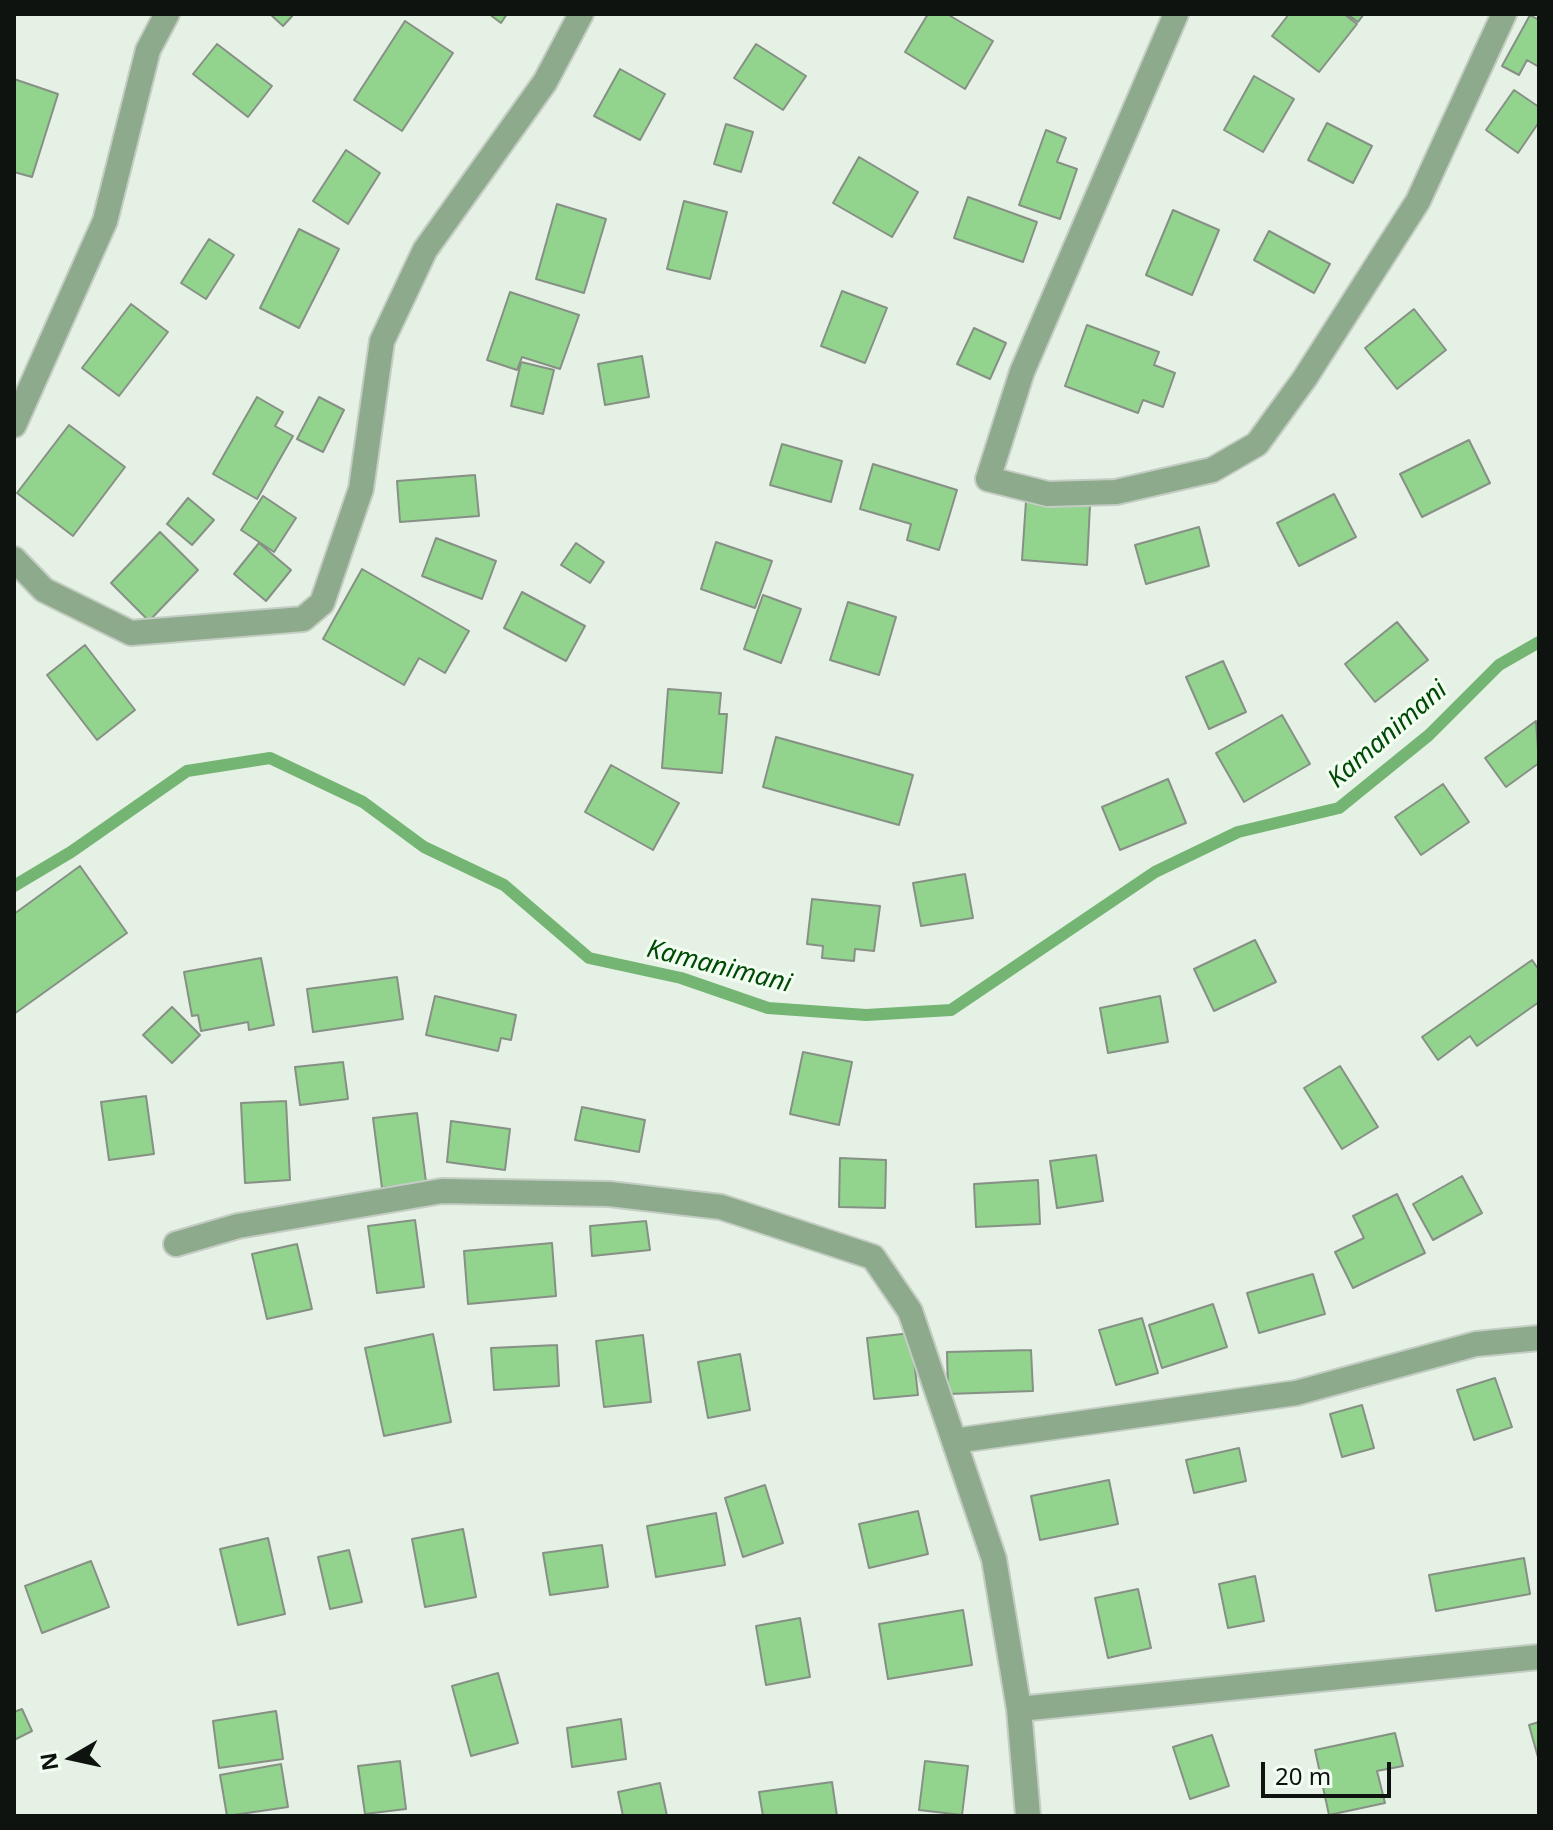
<!DOCTYPE html>
<style>
body{margin:0}
#map{position:relative;width:1553px;height:1830px;overflow:hidden;background:#e6f1e5;font-family:"Noto Sans",sans-serif}
canvas{display:block}
.frame{position:absolute;inset:0;border:16px solid #0f130f;pointer-events:none}
.north{position:absolute;left:32px;top:1718px;width:80px;height:80px;-webkit-text-stroke:6px #f3fef2;paint-order:stroke;rotate:261deg;font-size:22px;font-weight:700;line-height:32px;text-align:center;color:#0f130f}
.north::after{content:'';display:block;margin:auto;width:28px;height:36px;background:#0f130f;clip-path:polygon(50% 0,100% 100%,50% 72%,0 100%)}
.scale{position:absolute;left:1261px;top:1762px;width:130px;height:36px;box-sizing:border-box;border:4px solid #0f130f;border-top:0;padding-left:10px;font-size:24px;line-height:28px;white-space:nowrap;color:#0f130f;-webkit-text-stroke:6px #f3fef2;paint-order:stroke}
</style>
<div id="map">
<canvas width="1553" height="1830"></canvas>
<div class="frame"></div>
<div class="north">N</div>
<div class="scale">20 m</div>
</div>
<script>
const g = document.querySelector('canvas').getContext('2d');
g.lineJoin = 'round';
function shape(rows) {
  const path = new Path2D();
  for (const r of rows) {
    path.moveTo(r[0], r[1]);
    for (let i = 2; i < r.length; i += 2) path.lineTo(r[i], r[i + 1]);
  }
  return path;
}
function stroke(path, color, width, dash) {
  g.strokeStyle = color;
  g.lineWidth = width;
  g.lineCap = dash ? 'butt' : 'round';
  g.setLineDash(dash || []);
  g.stroke(path);
}
function paint(path, color) {
  g.fillStyle = color;
  g.fill(path, 'evenodd');
}
function label(font, color, halo, rows, align = 'center') {
  g.font = font + ' "Noto Sans",sans-serif';
  g.lineWidth = 6;
  g.setLineDash([]);
  g.textBaseline = 'middle';
  g.strokeStyle = halo;
  g.fillStyle = color;
  for (const [text, x, y, turn = 0] of rows) {
    g.save();
    g.translate(x, y);
    g.rotate((+turn || 0) * Math.PI / 180);
    g.textAlign = isNaN(turn) ? turn : align;
    if (halo) g.strokeText(text, 0, 0);
    g.fillText(text, 0, 0);
    g.restore();
  }
}
stroke(shape([
 [14,886,71,852,187,771,270,758,363,802,424,847,504,885,589,958,681,978,768,1008,866,1015,951,1010,1155,872,1238,832,1339,808,1429,735,1499,665,1539,642]
]), '#75b573', 12);
const building = shape([
 [270,14,294,14,283,26,270,14],
 [489,14,507,14,501,23,489,14],
 [928,14,947,14,993,41,965,89,905,52,928,14],
 [1289,14,1344,14,1357,24,1319,72,1272,36,1289,14],
 [1347,14,1364,14,1358,22,1347,14],
 [1530,15,1539,20,1539,67,1527,60,1519,75,1502,66,1530,15],
 [405,21,453,53,402,131,354,100,405,21],
 [217,44,272,86,248,117,193,74,217,44],
 [756,44,806,76,783,110,734,78,756,44],
 [620,69,665,94,640,140,594,116,620,69],
 [1254,76,1294,99,1263,152,1224,130,1254,76],
 [14,79,58,94,32,177,14,172,14,79],
 [1514,90,1539,107,1539,122,1518,153,1486,130,1514,90],
 [1327,123,1372,146,1353,183,1308,160,1327,123],
 [726,124,753,132,741,172,714,164,726,124],
 [1046,130,1066,138,1057,162,1077,169,1060,219,1019,205,1046,130],
 [346,150,380,173,348,224,313,201,346,150],
 [859,157,918,192,892,237,833,203,859,157],
 [968,197,1037,222,1023,262,954,238,968,197],
 [684,201,727,212,710,279,667,269,684,201],
 [557,204,606,219,584,293,536,279,557,204],
 [1173,210,1219,230,1192,295,1146,275,1173,210],
 [299,229,339,249,299,328,260,308,299,229],
 [1269,231,1330,264,1314,293,1254,260,1269,231],
 [209,239,234,255,206,299,181,283,209,239],
 [842,291,887,308,865,363,821,346,842,291],
 [510,292,579,315,560,369,522,357,517,370,487,360,510,292],
 [131,304,168,332,119,396,82,368,131,304],
 [1414,309,1446,350,1397,389,1365,348,1414,309],
 [1087,325,1159,352,1154,365,1175,373,1163,407,1143,400,1138,413,1065,386,1087,325],
 [974,328,1006,343,990,379,957,364,974,328],
 [642,356,649,397,605,405,598,364,642,356],
 [521,362,554,370,543,414,511,406,521,362],
 [257,397,283,412,275,426,293,436,257,499,213,474,257,397],
 [319,397,344,410,323,452,297,439,319,397],
 [69,425,125,467,73,536,17,493,69,425],
 [1469,440,1490,483,1422,517,1400,474,1469,440],
 [782,444,842,461,831,502,770,485,782,444],
 [873,464,957,490,939,550,907,540,911,524,860,509,873,464],
 [475,475,479,516,400,522,397,481,475,475],
 [1334,494,1356,537,1299,566,1277,523,1334,494],
 [263,496,296,518,274,552,241,530,263,496],
 [188,498,214,520,192,545,167,524,188,498],
 [1026,501,1090,505,1087,565,1022,560,1026,501],
 [1199,527,1209,566,1146,584,1135,545,1199,527],
 [160,532,198,570,149,621,111,583,160,532],
 [436,538,496,561,482,599,422,576,436,538],
 [716,542,772,561,755,608,701,589,716,542],
 [259,543,291,570,266,601,234,574,259,543],
 [576,543,604,562,590,583,561,565,576,543],
 [362,569,469,631,445,673,419,658,404,685,323,639,362,569],
 [522,592,585,626,566,661,504,628,522,592],
 [763,595,801,609,781,663,744,649,763,595],
 [848,602,896,617,879,675,830,660,848,602],
 [1397,622,1428,660,1375,702,1345,664,1397,622],
 [85,645,135,710,97,740,47,675,85,645],
 [1223,661,1246,712,1209,729,1186,677,1223,661],
 [668,689,721,693,719,714,727,714,722,773,662,768,668,689],
 [1282,715,1310,764,1244,802,1216,753,1282,715],
 [1536,721,1539,763,1506,787,1485,758,1536,721],
 [776,737,913,775,899,825,763,787,776,737],
 [611,765,679,803,653,850,585,812,611,765],
 [1168,779,1186,823,1120,850,1102,807,1168,779],
 [1443,784,1469,822,1421,855,1395,817,1443,784],
 [80,866,127,933,14,1014,14,914,80,866],
 [965,874,973,918,921,926,913,883,965,874],
 [812,899,880,906,874,951,855,949,854,961,822,958,823,946,807,944,812,899],
 [1255,940,1276,982,1214,1011,1194,969,1255,940],
 [261,958,274,1025,249,1030,248,1022,201,1031,198,1015,192,1016,184,972,261,958],
 [1532,960,1539,970,1539,1002,1477,1046,1470,1036,1438,1060,1422,1037,1532,960],
 [397,977,403,1019,313,1032,307,989,397,977],
 [435,996,516,1015,511,1040,501,1038,498,1051,426,1035,435,996],
 [1160,996,1168,1042,1108,1053,1100,1008,1160,996],
 [172,1007,200,1035,172,1063,143,1035,172,1007],
 [803,1052,852,1062,839,1125,790,1114,803,1052],
 [343,1062,348,1099,300,1105,295,1067,343,1062],
 [1340,1066,1378,1127,1342,1149,1304,1088,1340,1066],
 [146,1096,154,1154,109,1160,101,1102,146,1096],
 [286,1101,290,1180,245,1183,241,1103,286,1101],
 [582,1107,645,1120,639,1152,575,1140,582,1107],
 [417,1113,426,1182,382,1188,373,1118,417,1113],
 [451,1121,510,1129,505,1170,447,1162,451,1121],
 [1096,1155,1103,1201,1057,1208,1050,1161,1096,1155],
 [840,1158,886,1160,885,1208,839,1207,840,1158],
 [1462,1176,1482,1213,1433,1240,1413,1204,1462,1176],
 [1038,1180,1040,1224,976,1227,974,1184,1038,1180],
 [1397,1194,1425,1253,1353,1288,1335,1252,1364,1238,1353,1216,1397,1194],
 [415,1220,424,1287,377,1293,368,1226,415,1220],
 [646,1221,650,1250,592,1256,590,1226,646,1221],
 [552,1243,556,1296,468,1304,464,1251,552,1243],
 [297,1244,312,1309,267,1319,252,1254,297,1244],
 [1313,1274,1325,1314,1259,1333,1247,1293,1313,1274],
 [1213,1304,1227,1347,1162,1368,1149,1325,1213,1304],
 [1142,1318,1158,1373,1116,1385,1099,1330,1142,1318],
 [911,1333,918,1395,874,1399,867,1338,911,1333],
 [433,1334,451,1422,384,1436,365,1348,433,1334],
 [643,1335,651,1402,604,1407,596,1341,643,1335],
 [557,1345,559,1386,494,1390,491,1348,557,1345],
 [1031,1350,1033,1391,948,1394,947,1352,1031,1350],
 [740,1354,750,1410,708,1418,698,1362,740,1354],
 [1495,1378,1512,1427,1474,1440,1457,1390,1495,1378],
 [1362,1405,1374,1448,1342,1457,1330,1414,1362,1405],
 [1239,1448,1246,1481,1194,1493,1186,1460,1239,1448],
 [1109,1480,1118,1524,1040,1540,1031,1496,1109,1480],
 [765,1485,783,1543,743,1557,725,1498,765,1485],
 [918,1511,928,1554,869,1568,859,1524,918,1511],
 [716,1513,725,1565,656,1577,647,1526,716,1513],
 [463,1529,476,1597,425,1607,412,1539,463,1529],
 [268,1538,285,1614,238,1625,220,1549,268,1538],
 [602,1545,608,1587,550,1595,543,1553,602,1545],
 [349,1550,362,1602,330,1609,318,1557,349,1550],
 [1524,1558,1530,1594,1436,1611,1429,1575,1524,1558],
 [91,1561,109,1607,42,1633,25,1586,91,1561],
 [1255,1576,1264,1621,1228,1628,1219,1584,1255,1576],
 [1138,1589,1151,1648,1108,1658,1095,1598,1138,1589],
 [963,1610,972,1665,888,1679,879,1624,963,1610],
 [800,1618,810,1677,766,1685,756,1626,800,1618],
 [498,1673,518,1743,471,1756,452,1686,498,1673],
 [22,1709,32,1731,14,1740,14,1712,22,1709],
 [276,1711,283,1759,219,1768,213,1721,276,1711],
 [621,1719,626,1759,572,1767,567,1728,621,1719],
 [1539,1722,1539,1761,1529,1725,1539,1722],
 [1395,1733,1403,1766,1377,1771,1385,1803,1329,1815,1315,1750,1395,1733],
 [1212,1735,1229,1786,1190,1799,1173,1747,1212,1735],
 [400,1761,406,1809,365,1814,358,1766,400,1761],
 [925,1761,968,1766,962,1815,919,1810,925,1761],
 [281,1764,288,1807,227,1816,220,1775,281,1764],
 [832,1782,837,1816,763,1816,759,1792,832,1782],
 [660,1783,667,1816,623,1816,618,1792,660,1783]
]);
paint(building, '#92d38e');
stroke(building, '#869085', 2);
const minor = shape([
 [1176,14,1022,372,988,479,1048,494,1116,492,1212,470,1257,444,1305,378,1418,201,1504,14],
 [14,425,105,221,148,50,167,14],
 [14,559,44,590,131,633,303,619,322,603,361,489,382,341,425,250,545,82,581,14],
 [176,1244,238,1226,442,1191,609,1194,721,1207,873,1257,910,1311,994,1559,1019,1709,1028,1816],
 [954,1441,1296,1393,1476,1344,1539,1338],
 [1019,1709,1539,1657]
]);
stroke(minor, '#c4cdc3', 28);
stroke(minor, '#8eaa8c', 24);
label('italic 26px', '#004905', '#f3fef2', [
 ["Kamanimani",1388,735,-41],
 ["Kamanimani",719,967,14]
]);
</script>
